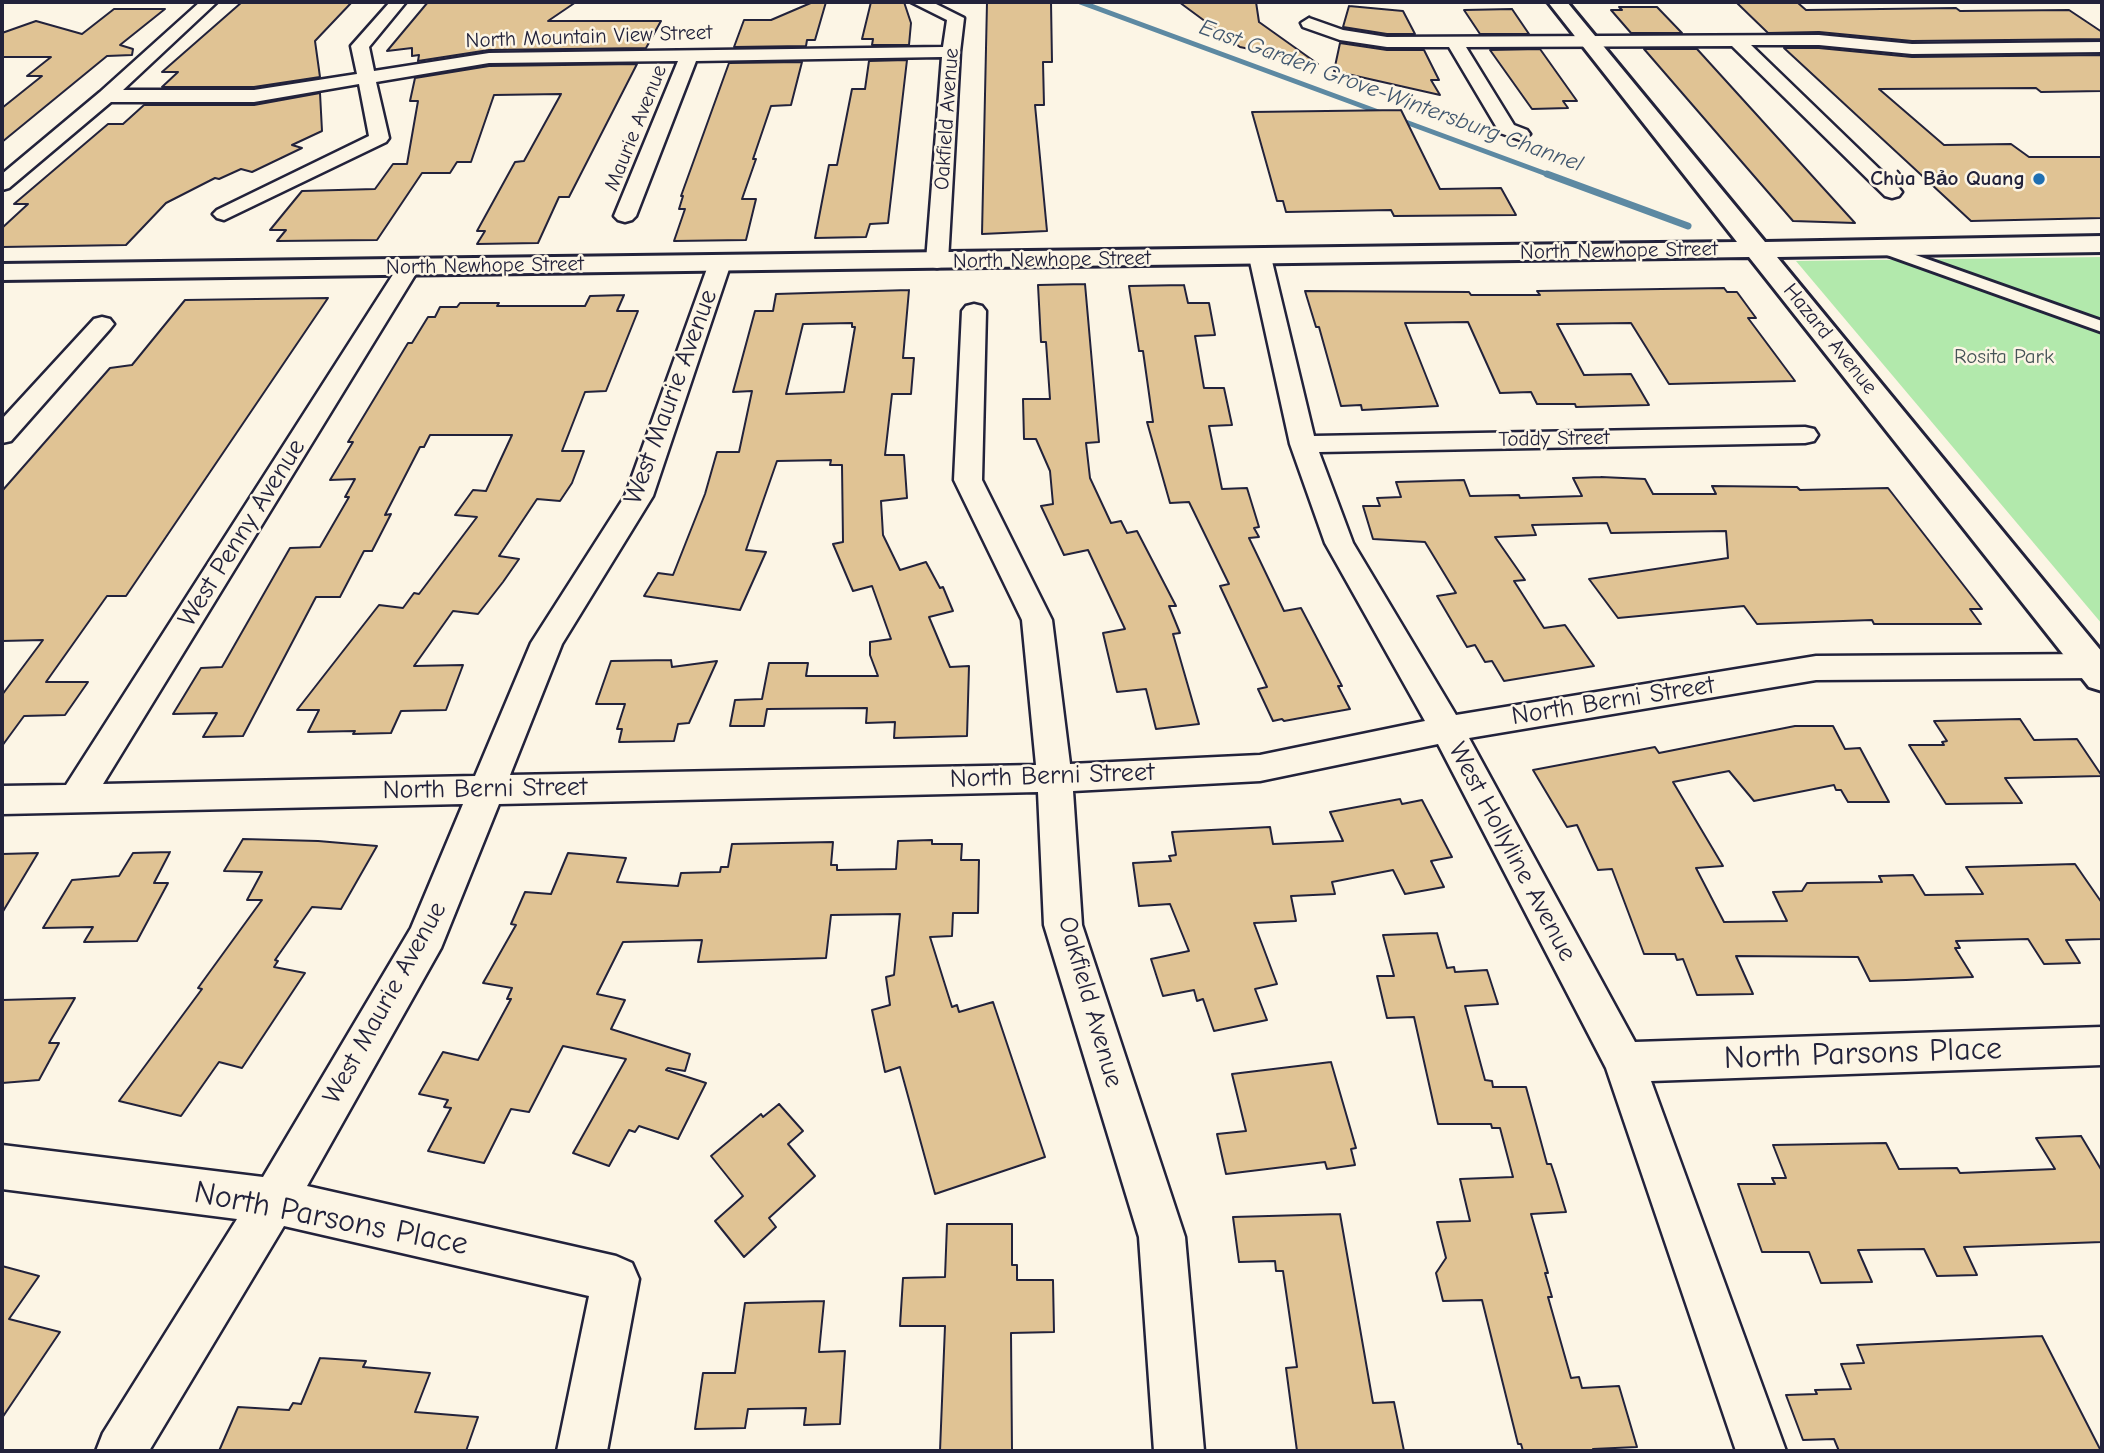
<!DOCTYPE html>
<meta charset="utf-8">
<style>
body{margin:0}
#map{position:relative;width:2104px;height:1453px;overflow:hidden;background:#fcf5e5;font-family:"Comic Neue",sans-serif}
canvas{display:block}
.frame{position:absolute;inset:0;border:4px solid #22223b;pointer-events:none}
</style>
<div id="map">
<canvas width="2104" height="1453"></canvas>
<div class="frame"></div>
</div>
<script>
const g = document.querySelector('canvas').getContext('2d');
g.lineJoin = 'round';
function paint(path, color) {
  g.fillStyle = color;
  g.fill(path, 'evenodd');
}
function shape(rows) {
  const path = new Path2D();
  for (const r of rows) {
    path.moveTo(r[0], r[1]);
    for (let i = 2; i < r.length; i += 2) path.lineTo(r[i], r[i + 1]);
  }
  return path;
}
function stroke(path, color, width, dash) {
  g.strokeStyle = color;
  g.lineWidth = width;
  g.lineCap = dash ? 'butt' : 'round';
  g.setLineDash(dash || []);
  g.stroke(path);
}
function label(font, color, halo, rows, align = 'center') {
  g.font = font + ' "Comic Neue",sans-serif';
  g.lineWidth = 5;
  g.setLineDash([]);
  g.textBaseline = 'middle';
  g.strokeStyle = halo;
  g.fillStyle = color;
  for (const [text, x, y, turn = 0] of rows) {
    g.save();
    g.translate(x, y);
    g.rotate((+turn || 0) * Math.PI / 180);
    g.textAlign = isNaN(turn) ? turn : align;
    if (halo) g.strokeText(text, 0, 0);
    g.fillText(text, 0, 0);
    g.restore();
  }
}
paint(shape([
 [2102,257,2102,624,1796,261]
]), '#b2e9ac');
stroke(shape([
 [1080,2,1552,176]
]), '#5d89a2', 5);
stroke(shape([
 [1547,174,1688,226]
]), '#5d89a2', 7);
const building = shape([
 [242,2,352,2,315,41,320,77,254,87,162,87,178,72,162,72,242,2],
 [428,2,576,2,548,21,661,21,646,48,489,50,418,61,419,55,412,56,412,48,387,51,428,2],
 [813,2,826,2,815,40,807,40,806,46,734,47,744,20,771,20,813,2],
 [871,2,904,2,911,23,909,45,872,45,873,39,862,39,871,2],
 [987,2,1051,2,1052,62,1043,62,1044,105,1035,105,1047,231,982,234,987,2],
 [1179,2,1256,2,1259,22,1318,64,1240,47,1179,2],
 [1737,3,1798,3,1806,10,1956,8,1960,11,2069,10,2102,32,2102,39,1912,41,1819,32,1768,33,1737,3],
 [1349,6,1403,11,1415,34,1387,34,1343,27,1349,6],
 [1619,7,1657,7,1682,33,1631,33,1611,10,1622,10,1619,7],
 [114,9,165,9,120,45,133,49,132,55,107,56,2,142,2,108,42,76,27,76,51,57,2,57,2,33,36,21,82,34,114,9],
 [1512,9,1529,34,1480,34,1464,10,1512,9],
 [1340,43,1387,50,1424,50,1439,80,1431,80,1440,95,1334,71,1340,43],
 [1784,48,1819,48,1912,57,2102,55,2102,91,2041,92,2036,88,1879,89,1944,145,2011,144,2029,157,2102,157,2102,218,1971,221,1784,48],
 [1540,49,1577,101,1563,101,1568,108,1532,109,1490,50,1540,49],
 [1644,49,1697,49,1855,223,1793,221,1644,49],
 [907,60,888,223,870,224,866,237,815,238,829,165,837,165,852,89,865,89,869,61,907,60],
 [802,62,791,105,771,106,753,159,756,159,742,199,756,199,746,240,674,241,685,209,679,209,683,196,681,196,729,63,802,62],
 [637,64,569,197,559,197,538,243,477,244,485,231,477,231,515,162,524,161,561,94,494,95,471,162,457,162,450,173,422,173,377,240,277,241,286,230,270,230,302,191,375,189,393,164,407,164,418,101,410,101,415,78,489,66,637,64],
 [320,93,322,131,292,145,302,148,252,172,241,169,219,179,215,178,166,203,126,245,2,247,2,228,28,204,14,204,108,124,123,124,144,105,254,105,320,93],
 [1401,110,1440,189,1501,188,1516,215,1394,216,1391,210,1286,212,1283,201,1277,201,1252,112,1401,110],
 [1085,284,1099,442,1086,443,1090,478,1111,523,1121,521,1127,533,1137,531,1176,606,1169,606,1180,633,1173,634,1199,724,1156,729,1146,689,1117,692,1103,633,1125,629,1088,550,1064,555,1041,506,1053,504,1050,471,1036,439,1024,439,1023,399,1050,399,1046,342,1041,342,1038,285,1085,284],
 [1184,285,1188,303,1209,303,1215,335,1195,336,1204,388,1224,388,1232,425,1209,426,1222,489,1247,488,1259,527,1254,528,1259,537,1249,538,1284,611,1301,608,1342,686,1338,686,1350,709,1284,721,1282,719,1273,721,1258,689,1267,687,1220,586,1229,584,1189,502,1170,503,1147,422,1153,422,1143,351,1139,351,1129,286,1184,285],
 [1724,288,1727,292,1737,292,1756,318,1748,318,1795,381,1669,384,1631,323,1557,324,1584,375,1631,374,1649,405,1576,407,1575,404,1537,404,1531,392,1500,393,1468,322,1405,323,1438,406,1362,410,1361,405,1341,406,1319,327,1316,327,1305,291,1469,292,1471,295,1540,295,1537,291,1724,288],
 [909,290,903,358,914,358,911,394,892,394,885,455,904,455,907,498,881,501,883,535,900,570,926,562,940,588,943,587,953,611,929,617,950,667,969,666,967,736,894,738,895,722,866,723,867,708,767,709,764,726,730,726,735,700,762,699,769,663,808,663,806,676,878,676,870,655,870,642,891,639,872,586,853,591,833,544,843,542,842,465,830,465,831,460,777,461,746,550,766,552,740,610,644,596,658,573,673,575,705,494,717,452,739,452,752,391,733,392,755,311,773,311,776,294,909,290],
 [852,323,852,327,855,327,844,392,786,394,803,324,852,323],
 [624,295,617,311,638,311,606,391,585,392,562,451,584,451,572,483,560,501,537,499,499,556,519,559,503,582,478,614,453,611,414,666,463,665,446,710,401,711,391,733,353,734,355,731,308,732,319,710,297,710,379,605,403,608,414,593,419,594,477,517,455,515,473,490,486,491,512,435,430,435,424,447,420,447,385,515,391,514,372,551,364,551,340,597,316,597,243,736,203,737,217,713,173,714,201,668,222,667,290,548,320,547,349,497,345,497,355,479,330,480,353,442,348,442,408,343,412,343,428,317,435,317,440,307,457,307,460,303,499,303,497,306,585,306,590,296,624,295],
 [328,298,126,596,107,596,46,682,88,682,65,715,24,716,2,746,2,695,43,640,2,641,2,491,110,368,132,365,185,300,328,298],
 [1601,477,1645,479,1653,494,1716,494,1712,486,1797,487,1800,490,1888,488,1982,609,1970,609,1981,624,1874,624,1872,620,1757,624,1744,606,1618,618,1589,579,1728,558,1726,531,1611,533,1607,523,1532,525,1536,535,1495,537,1525,580,1514,581,1544,628,1565,625,1594,666,1504,681,1492,661,1485,662,1475,645,1467,647,1437,596,1456,593,1425,542,1373,539,1363,506,1380,506,1377,498,1401,497,1396,482,1464,480,1470,496,1519,495,1520,498,1582,496,1573,478,1601,477],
 [671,660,672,667,717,661,689,723,678,724,674,741,619,742,622,729,617,729,625,704,596,704,611,661,671,660],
 [2020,719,2034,740,2077,739,2102,776,2005,778,2022,803,1946,804,1909,745,1944,745,1942,742,1947,741,1934,721,2020,719],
 [1795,726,1833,726,1845,749,1860,748,1889,802,1848,802,1841,790,1836,790,1834,785,1754,801,1729,771,1673,782,1723,866,1696,868,1724,922,1787,921,1773,892,1802,891,1807,883,1882,882,1879,876,1913,875,1925,895,1983,894,1966,867,2075,864,2102,903,2102,939,2066,940,2080,963,2044,964,2028,939,1956,941,1960,948,1955,948,1973,977,1906,980,1870,981,1858,957,1736,956,1753,994,1697,995,1683,959,1677,960,1675,954,1644,954,1612,869,1598,870,1577,825,1567,827,1533,770,1655,747,1659,753,1795,726],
 [1400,799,1402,804,1422,800,1452,857,1431,861,1444,887,1405,894,1393,870,1332,882,1335,894,1291,896,1296,921,1254,923,1277,984,1255,989,1267,1020,1214,1031,1203,999,1197,1001,1194,990,1163,996,1151,959,1189,951,1170,904,1139,906,1133,863,1171,861,1169,856,1176,855,1172,832,1270,827,1273,844,1343,841,1330,812,1400,799],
 [243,839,318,841,377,846,341,909,312,907,275,960,278,961,274,967,305,973,242,1068,219,1062,181,1116,119,1101,202,989,198,988,262,900,247,900,262,872,224,871,243,839],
 [932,840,932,844,962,844,961,860,979,860,978,913,953,913,952,936,930,937,952,1007,957,1005,959,1012,993,1002,1045,1157,935,1194,900,1067,885,1072,872,1010,890,1005,886,977,894,975,900,914,831,915,826,958,698,962,702,940,623,942,597,994,625,1000,611,1029,690,1054,685,1071,668,1068,666,1070,706,1083,678,1139,639,1126,635,1132,629,1130,609,1166,573,1153,626,1059,563,1046,529,1112,511,1109,484,1163,428,1151,451,1108,444,1107,448,1100,419,1094,443,1052,478,1060,511,999,507,999,512,988,483,983,516,925,511,924,525,892,551,894,568,853,626,858,617,882,678,886,681,873,720,872,721,867,728,867,732,844,833,842,831,865,837,865,837,870,896,869,898,841,932,840],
 [170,852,154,883,168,883,137,941,84,942,93,927,43,928,72,880,119,876,133,853,170,852],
 [38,853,2,913,2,854,38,853],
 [1437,933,1447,968,1454,967,1455,972,1487,970,1498,1004,1465,1006,1485,1080,1492,1081,1493,1087,1526,1087,1547,1164,1551,1164,1556,1179,1566,1212,1531,1214,1548,1273,1545,1273,1552,1297,1548,1297,1571,1378,1579,1377,1582,1388,1619,1386,1637,1447,1593,1449,1594,1451,1523,1451,1521,1444,1518,1444,1482,1300,1443,1301,1436,1273,1446,1258,1437,1222,1470,1221,1460,1179,1513,1177,1500,1128,1492,1128,1491,1124,1438,1124,1414,1017,1387,1018,1377,976,1394,976,1383,935,1437,933],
 [75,998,49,1043,59,1043,39,1080,2,1083,2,1000,75,998],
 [1331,1062,1356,1148,1351,1149,1355,1165,1327,1169,1325,1162,1226,1174,1217,1134,1246,1131,1232,1074,1331,1062],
 [779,1104,803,1131,788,1144,815,1176,769,1218,776,1227,744,1257,715,1221,743,1196,711,1156,761,1114,763,1117,779,1104],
 [2081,1136,2102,1171,2102,1242,1964,1247,1977,1275,1937,1276,1924,1249,1858,1250,1872,1282,1821,1283,1809,1252,1762,1252,1738,1184,1775,1184,1772,1178,1786,1178,1773,1145,1886,1143,1899,1169,1957,1168,1960,1173,2055,1169,2036,1138,2081,1136],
 [1340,1214,1373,1403,1394,1402,1404,1451,1297,1451,1286,1368,1297,1367,1283,1271,1276,1271,1275,1261,1239,1262,1233,1217,1340,1214],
 [947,1224,1012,1224,1012,1265,1017,1265,1017,1280,1053,1280,1054,1332,1011,1333,1012,1451,940,1451,945,1326,900,1326,903,1278,945,1277,947,1224],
 [2,1266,39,1276,9,1319,60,1332,2,1418,2,1266],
 [824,1301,819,1352,845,1351,840,1424,804,1425,806,1408,748,1409,745,1428,695,1429,703,1373,735,1373,745,1303,824,1301],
 [2042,1336,2101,1451,1839,1451,1834,1439,1803,1440,1786,1395,1817,1394,1815,1390,1851,1389,1841,1364,1864,1363,1857,1345,2042,1336],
 [320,1358,366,1361,363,1367,430,1373,415,1412,478,1417,466,1451,219,1451,238,1407,289,1410,293,1403,301,1404,320,1358]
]);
paint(building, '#e0c394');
stroke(building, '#22223b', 2);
const pedestrian = shape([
 [1879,242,2102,321,2102,332,1873,250,1871,247,1873,244,1879,242]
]);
const minor = shape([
 [200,2,217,2,123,90,254,90,357,74,351,46,390,2,406,2,369,47,374,71,489,53,943,47,947,20,911,2,932,2,964,18,960,52,948,261,945,266,937,268,929,266,926,261,942,57,696,61,636,216,632,220,625,222,618,220,614,216,678,61,489,63,376,82,389,138,386,142,224,220,217,218,213,214,217,210,369,136,359,84,254,102,111,102,9,188,2,190,2,174,100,92,200,2],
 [1309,18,1343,30,1387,37,1819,35,1912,44,2102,42,2102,52,1912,54,1819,45,1751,45,1899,188,1902,192,1899,196,1892,198,1885,196,1732,46,1466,47,1514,125,1527,130,1530,134,1520,140,1500,133,1449,47,1387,47,1340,40,1303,27,1301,23,1309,18],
 [1260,250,1268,252,1271,257,1314,436,1805,427,1814,429,1818,435,1814,441,1805,443,1319,452,1353,543,1456,715,1816,656,2094,654,2102,657,2102,675,2094,678,1816,680,1469,738,1635,1042,2102,1027,2102,1065,1651,1081,1786,1451,1736,1451,1606,1068,1438,744,1260,781,1073,791,1082,925,1185,1237,1204,1451,1154,1451,1139,1237,1044,925,1038,792,499,804,441,948,307,1186,616,1256,632,1263,639,1279,607,1451,557,1451,589,1296,284,1226,149,1451,96,1451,103,1433,237,1219,2,1189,2,1145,263,1177,411,928,463,804,2,814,2,786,66,785,401,262,417,262,420,267,103,784,475,776,531,643,625,496,709,263,712,258,720,256,728,258,731,263,653,496,562,644,510,775,1036,765,1022,620,954,480,962,311,966,306,974,304,982,306,986,311,982,480,1052,620,1070,764,1260,755,1425,721,1325,543,1290,444,1249,257,1252,252,1260,250],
 [102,317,110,319,114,324,110,329,11,441,2,443,2,419,94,319,102,317]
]);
const tertiary = shape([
 [1548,2,1567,2,1765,242,2102,236,2102,252,1777,257,2102,652,2102,691,2089,687,1749,257,2,280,2,264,1737,242,1548,2]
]);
stroke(pedestrian, '#22223b', 6);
stroke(minor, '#22223b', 5);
stroke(tertiary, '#22223b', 6);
paint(pedestrian, '#fcf5e5');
paint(minor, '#fcf5e5');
paint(tertiary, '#fcf5e5');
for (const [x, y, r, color] of [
 [2039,179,7,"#1f6fb2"]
]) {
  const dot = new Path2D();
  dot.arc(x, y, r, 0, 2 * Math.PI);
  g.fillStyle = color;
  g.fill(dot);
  stroke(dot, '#fcf5e5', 2.5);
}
label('21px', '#22223b', '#fcf5e5', [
 ["North Mountain View Street",589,37,-2],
 ["Oakfield Avenue",947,119,-86],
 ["Maurie Avenue",636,128,-68],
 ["North Newhope Street",1619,251,-1],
 ["North Newhope Street",1052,260,-1],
 ["North Newhope Street",485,266,-1],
 ["Hazard Avenue",1830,339,51],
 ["Toddy Street",1554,439,-1]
]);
label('bold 21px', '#22223b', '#fcf5e5', [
 ["Chùa Bảo Quang",2025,179]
], 'right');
label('21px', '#465457', '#fcf5e5', [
 ["Rosita Park",2004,357]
]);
label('italic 23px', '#40566e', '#fcf5e5', [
 ["East Garden Grove-Wintersburg Channel",1391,96,20]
]);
label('26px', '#22223b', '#fcf5e5', [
 ["West Maurie Avenue",671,397,-70],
 ["West Penny Avenue",242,533,-58],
 ["North Berni Street",1613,701,-9],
 ["North Berni Street",1052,776,-2],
 ["North Berni Street",485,789,-1],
 ["West Hollyline Avenue",1512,852,62],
 ["Oakfield Avenue",1090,1002,74],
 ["West Maurie Avenue",385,1003,-61]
]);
label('32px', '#22223b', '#fcf5e5', [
 ["North Parsons Place",1863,1054,-2],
 ["North Parsons Place",331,1219,11]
]);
</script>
